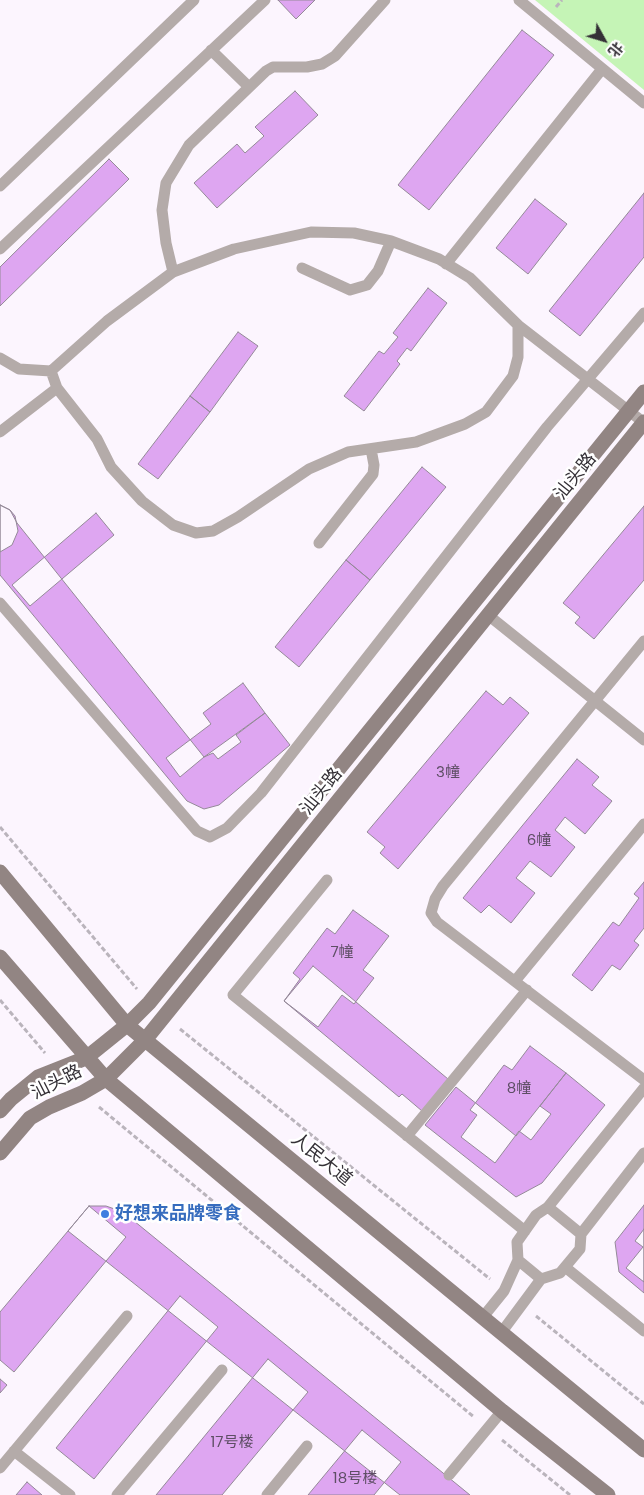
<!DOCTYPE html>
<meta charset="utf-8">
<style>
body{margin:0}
#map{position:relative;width:644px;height:1495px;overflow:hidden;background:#fcf5fe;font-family:Poppins,"Noto Sans SC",sans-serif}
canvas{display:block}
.north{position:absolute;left:579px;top:15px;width:50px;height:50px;-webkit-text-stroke:4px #fff;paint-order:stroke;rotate:129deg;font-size:14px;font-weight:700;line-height:20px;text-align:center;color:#343036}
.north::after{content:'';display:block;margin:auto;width:18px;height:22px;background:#343036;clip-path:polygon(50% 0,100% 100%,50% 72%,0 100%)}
</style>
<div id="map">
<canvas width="644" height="1495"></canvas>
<div class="north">北</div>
</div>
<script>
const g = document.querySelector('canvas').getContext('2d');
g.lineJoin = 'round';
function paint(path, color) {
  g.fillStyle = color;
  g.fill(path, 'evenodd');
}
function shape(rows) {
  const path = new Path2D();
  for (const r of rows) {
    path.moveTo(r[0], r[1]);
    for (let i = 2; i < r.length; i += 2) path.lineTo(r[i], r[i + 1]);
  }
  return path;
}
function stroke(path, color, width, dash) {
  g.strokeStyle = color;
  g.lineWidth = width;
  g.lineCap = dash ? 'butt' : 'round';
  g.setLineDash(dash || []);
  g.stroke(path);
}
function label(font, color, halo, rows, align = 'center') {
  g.font = font + ' Poppins,"Noto Sans SC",sans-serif';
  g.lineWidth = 5;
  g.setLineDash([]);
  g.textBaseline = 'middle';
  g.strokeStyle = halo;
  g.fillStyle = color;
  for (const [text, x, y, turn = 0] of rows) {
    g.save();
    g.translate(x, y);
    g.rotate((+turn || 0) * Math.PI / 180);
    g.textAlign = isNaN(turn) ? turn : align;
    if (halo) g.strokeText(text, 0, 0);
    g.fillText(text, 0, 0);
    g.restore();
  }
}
paint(shape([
 [535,0,644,0,644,90]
]), '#c5f4b6');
const building = shape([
 [278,0,315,0,296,19,278,0],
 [522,30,554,55,429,210,398,185,522,30],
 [295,91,318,115,217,208,194,183,237,144,245,153,264,136,255,127,295,91],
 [109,159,129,179,0,306,0,267,109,159],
 [644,193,644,257,580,336,549,311,644,193],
 [535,199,567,224,528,274,496,248,535,199],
 [428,288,447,303,411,351,407,348,397,361,400,364,364,411,344,396,379,351,384,354,398,337,393,333,428,288],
 [238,332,258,346,210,412,190,396,238,332],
 [190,396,210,412,158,479,138,464,190,396],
 [422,467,446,487,370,580,346,560,422,467],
 [0,505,10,510,17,523,204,757,265,713,290,745,219,805,204,809,187,801,0,575,0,505],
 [0,505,10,510,15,516,18,531,12,545,0,552,0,505],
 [644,506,644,580,594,639,575,623,580,617,563,603,644,506],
 [96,513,114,535,30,606,12,585,96,513],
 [346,560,370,580,299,667,275,647,346,560],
 [243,683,265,713,236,735,241,742,218,759,213,753,204,757,180,777,166,758,211,724,203,713,243,683],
 [486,691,503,705,510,697,529,713,398,869,380,853,385,847,367,832,486,691],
 [577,759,599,777,592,785,612,801,585,834,565,817,555,830,575,847,551,877,530,861,516,878,535,893,511,923,489,905,481,913,463,898,577,759],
 [644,882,644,928,634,941,639,945,620,970,612,965,592,991,572,975,613,922,619,926,639,898,634,894,644,882],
 [353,910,389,936,363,970,374,978,354,1004,342,995,318,1027,284,1001,300,979,293,973,327,928,335,934,353,910],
 [313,966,448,1079,422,1111,402,1094,399,1097,284,1001,313,966],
 [530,1046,566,1073,540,1106,551,1114,531,1140,519,1131,495,1163,461,1137,477,1115,470,1110,504,1065,512,1070,530,1046],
 [566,1073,605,1105,542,1183,516,1197,425,1125,456,1087,516,1136,566,1073],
 [644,1205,644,1293,619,1272,615,1242,644,1205],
 [89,1206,126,1237,14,1372,0,1360,0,1312,89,1206],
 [89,1206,106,1206,123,1212,470,1495,400,1495,68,1231,89,1206],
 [644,1229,644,1282,626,1268,643,1247,635,1241,644,1229],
 [180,1296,218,1327,94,1479,56,1448,180,1296],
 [268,1359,308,1392,222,1495,156,1495,268,1359],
 [0,1379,7,1385,0,1393,0,1379],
 [362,1430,401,1462,374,1495,308,1495,362,1430],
 [27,1482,42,1495,16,1495,27,1482]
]);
paint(building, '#dea6f1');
stroke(building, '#948998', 1);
stroke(shape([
 [556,7,562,0],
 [0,827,137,989],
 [0,1000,45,1053],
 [180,1029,490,1279],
 [99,1107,474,1417],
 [536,1316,644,1404],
 [502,1440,570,1495]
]), '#bab4bc', 3, [5, 2.5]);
stroke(shape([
 [519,0,644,103],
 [211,50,249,87],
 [0,186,194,0],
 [0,249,265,0],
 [446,264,602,69],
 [302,268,350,290,367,285,378,271,391,241],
 [173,272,166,243,162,210,166,183,189,145,266,71,273,67,307,67,322,64,335,56,385,0],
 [0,358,19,369,51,371,107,321,173,272,234,249,311,232,354,233,391,241,439,259,470,278,518,325,643,422],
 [51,371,57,388,97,439,111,467,142,501,173,525,196,533,213,531,238,517,309,469,348,452,416,442,465,424,486,412,513,376,518,357,518,325],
 [0,432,57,388],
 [319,543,373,474,374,465,371,449],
 [0,603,197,831,210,837,227,828,261,793,547,427,644,313],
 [488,615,644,740],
 [644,641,443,886,435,899,431,913,437,922,644,1080],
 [327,880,233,995,525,1231],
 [515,981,644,824],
 [407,1136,527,990],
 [548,1207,581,1234],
 [518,1260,541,1279],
 [565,1267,644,1331],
 [483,1317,504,1291,518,1260,517,1242,536,1215,548,1207,644,1088],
 [501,1333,541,1279,560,1273,580,1249,581,1234,644,1153],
 [14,1451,70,1495],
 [0,1468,127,1316],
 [449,1475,502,1411],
 [117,1495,222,1370],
 [267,1495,307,1446]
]), '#b4aba9', 11);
stroke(shape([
 [0,872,127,1025,644,1450],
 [0,957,106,1079,502,1411,608,1495],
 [0,1111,11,1099,38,1077,86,1058,127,1025,149,1003,644,392],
 [0,1153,30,1118,49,1107,82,1093,106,1079,145,1040,644,422]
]), '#928583', 15);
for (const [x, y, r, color] of [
 [105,1214,5,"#3f7fe0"]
]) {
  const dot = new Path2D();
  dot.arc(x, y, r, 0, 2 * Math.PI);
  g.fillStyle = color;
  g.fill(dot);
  stroke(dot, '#fff', 2);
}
label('15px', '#5e4e65', null, [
 ["3幢",448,773],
 ["6幢",539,841],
 ["7幢",342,953],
 ["8幢",519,1089],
 ["17号楼",232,1443],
 ["18号楼",355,1479]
]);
label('18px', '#343036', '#fff', [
 ["汕头路",576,477,-51],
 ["汕头路",322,792,-51],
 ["汕头路",57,1083,-27],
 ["人民大道",321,1160,39]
]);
label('bold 18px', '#366cbe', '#fff', [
 ["好想来品牌零食",115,1214]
], 'left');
</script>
